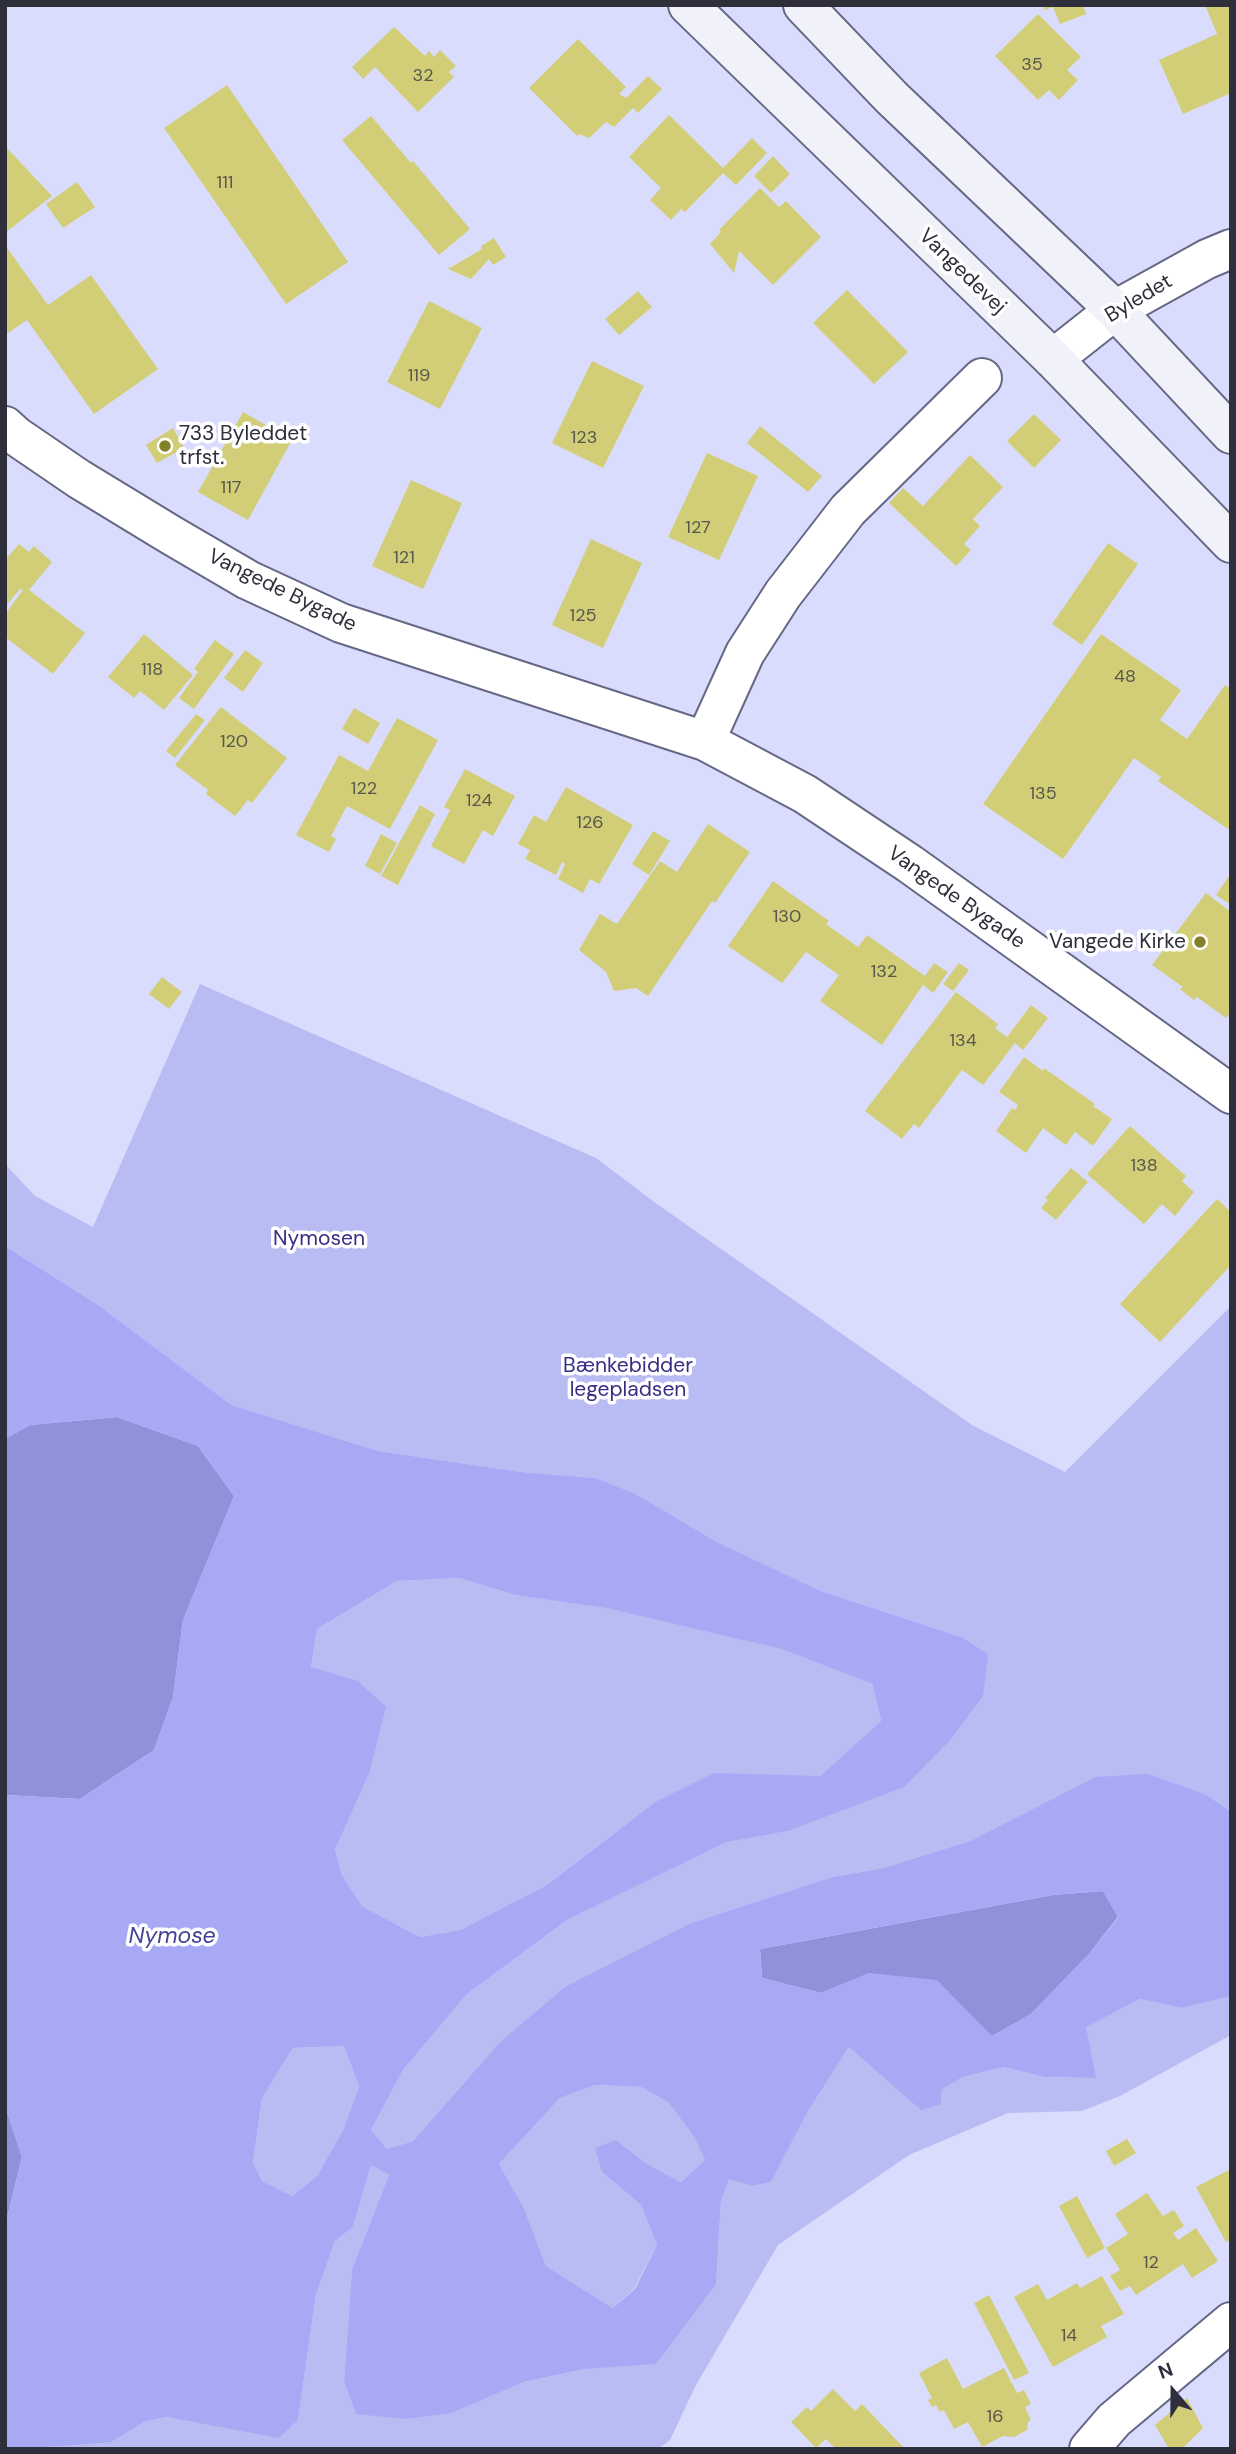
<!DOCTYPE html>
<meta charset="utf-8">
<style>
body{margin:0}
#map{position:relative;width:1236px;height:2454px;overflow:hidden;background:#dadcfd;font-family:"DM Sans",sans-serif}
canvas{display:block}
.frame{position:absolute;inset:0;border:7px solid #2f2f3c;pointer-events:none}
.north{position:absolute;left:1138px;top:2356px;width:70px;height:70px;-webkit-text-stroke:5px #fff;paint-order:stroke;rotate:340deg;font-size:19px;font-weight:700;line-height:28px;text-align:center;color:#2f2f3c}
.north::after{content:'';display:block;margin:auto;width:24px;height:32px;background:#2f2f3c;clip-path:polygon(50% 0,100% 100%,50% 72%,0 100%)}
</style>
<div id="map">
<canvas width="1236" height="2454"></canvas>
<div class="frame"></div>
<div class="north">N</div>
</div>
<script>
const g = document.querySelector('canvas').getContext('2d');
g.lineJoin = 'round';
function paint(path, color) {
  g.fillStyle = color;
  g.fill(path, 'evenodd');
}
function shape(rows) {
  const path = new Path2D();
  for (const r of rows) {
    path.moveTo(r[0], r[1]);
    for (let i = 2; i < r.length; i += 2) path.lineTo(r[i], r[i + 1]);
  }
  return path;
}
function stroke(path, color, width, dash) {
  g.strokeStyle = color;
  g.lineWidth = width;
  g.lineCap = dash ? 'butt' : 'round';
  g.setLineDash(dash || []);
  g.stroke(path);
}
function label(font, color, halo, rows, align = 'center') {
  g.font = font + ' "DM Sans",sans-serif';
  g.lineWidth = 7;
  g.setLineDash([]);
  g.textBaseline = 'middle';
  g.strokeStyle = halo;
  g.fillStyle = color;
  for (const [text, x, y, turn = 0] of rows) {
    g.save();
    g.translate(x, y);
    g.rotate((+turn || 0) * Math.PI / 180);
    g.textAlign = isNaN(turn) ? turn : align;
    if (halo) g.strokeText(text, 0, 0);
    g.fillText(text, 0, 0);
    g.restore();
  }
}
paint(shape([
 [200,984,596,1158,657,1204,972,1425,1065,1472,1231,1306,1231,1812,1207,1795,1095,1777,970,1841,883,1868,833,1877,499,2043,413,2141,387,2149,371,2130,403,2070,467,1994,567,1920,726,1841,788,1831,961,1637,821,1591,717,1542,636,1494,596,1478,521,1472,378,1451,230,1405,98,1305,5,1246,5,1164,35,1196,93,1227],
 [459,1578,515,1595,607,1607,781,1649,874,1684,881,1721,820,1776,655,1802,547,1885,460,1930,420,1937,362,1906,342,1875,335,1850,369,1774,311,1667,317,1629,397,1581],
 [1231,1996,1231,2035,1120,2096,1082,2111,1008,2113,909,2155,778,2245,696,2385,670,2440,658,2449,22,2449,111,2441,144,2422,166,2417,279,2437,298,2419,316,2295,335,2241,353,2227,371,2165,389,2175,352,2269,344,2381,356,2414,452,2413,524,2382,584,2369,716,2284,721,2201,729,2178,753,2186,771,2182,807,2113,849,2047,941,2090,963,2077,1005,2067,1044,2077,1095,2078,1085,2027,1140,1999,1182,2008],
 [344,2046,359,2087,343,2130,317,2176,292,2196,262,2181,253,2162,262,2098,293,2048],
 [595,2085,641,2087,669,2103,694,2137,705,2160,681,2182,647,2164,616,2140,602,2172,641,2205,657,2245,634,2289,613,2308,546,2266,524,2208,499,2164,560,2098]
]), '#b9bcf3');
paint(shape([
 [117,1417,198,1446,234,1496,183,1620,173,1697,154,1750,80,1799,5,1795,5,1439,30,1425],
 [1103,1891,1118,1917,1088,1955,1031,2014,992,2036,978,2025,870,1973,821,1993,762,1978,760,1949,1053,1895],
 [5,2106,22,2157,5,2226]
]), '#8f91db');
paint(shape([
 [5,1246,98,1305,231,1405,378,1451,521,1472,596,1478,636,1494,717,1542,821,1591,961,1637,988,1654,983,1696,950,1740,904,1787,788,1831,726,1842,567,1920,467,1994,403,2070,371,2130,387,2149,413,2141,499,2043,565,1987,689,1924,833,1877,883,1868,970,1841,1095,1777,1148,1774,1207,1795,1231,1812,1231,1996,1182,2008,1140,1999,1086,2027,1096,2078,1044,2077,1004,2067,963,2077,941,2090,941,2104,921,2110,849,2047,807,2113,771,2182,753,2186,729,2179,721,2201,716,2284,656,2364,584,2369,524,2382,452,2413,405,2419,356,2414,344,2381,352,2269,389,2175,371,2165,353,2227,335,2241,316,2295,298,2420,279,2438,166,2417,144,2422,111,2442,22,2449,5,2448,5,2226,22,2157,5,2106,5,1795,80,1799,154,1750,173,1697,183,1620,234,1496,198,1446,117,1417,30,1425,5,1439],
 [459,1578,515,1595,607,1608,781,1649,873,1684,881,1721,820,1776,714,1773,655,1802,547,1885,460,1930,420,1937,362,1906,342,1875,335,1850,369,1774,386,1707,358,1681,311,1667,317,1629,397,1581],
 [1103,1891,1118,1918,1088,1955,1031,2014,992,2036,937,1980,869,1973,821,1993,762,1978,760,1949,1053,1895],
 [344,2046,359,2087,343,2130,317,2176,292,2196,262,2181,253,2162,262,2098,293,2048],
 [595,2085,641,2087,669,2103,694,2137,705,2160,681,2182,647,2164,616,2140,595,2148,602,2172,641,2205,657,2245,635,2289,613,2308,546,2266,524,2208,499,2164,560,2098]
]), '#a7a9f5');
paint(shape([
 [1043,5,1083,5,1086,14,1060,24,1053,7,1045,10],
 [1205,5,1231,5,1231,93,1183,114,1159,60,1217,34],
 [1038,14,1081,57,1067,70,1078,80,1059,100,1049,90,1038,100,995,56],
 [394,27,425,56,429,51,434,57,440,50,456,66,449,72,454,77,418,112,375,67,363,79,352,67],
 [578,39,626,87,619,94,626,98,648,76,662,89,638,113,633,108,614,127,606,122,589,138,579,134,577,136,529,88],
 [227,85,348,262,286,304,164,128],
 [669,115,723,168,752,138,767,153,736,185,723,173,685,212,681,209,671,220,650,200,661,188,629,157],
 [371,116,411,163,413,161,470,229,439,255,342,140],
 [5,146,52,196,5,233],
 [773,156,790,174,771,193,754,176],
 [77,182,95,207,63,228,46,204],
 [760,188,779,207,786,201,821,237,773,285,739,251,734,273,710,244,721,232,719,230],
 [494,238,506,257,493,265,489,259,471,279,448,269,482,249,481,246],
 [5,245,48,305,91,275,158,369,94,414,27,320,5,335],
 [847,290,908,352,874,384,813,323],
 [638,291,652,307,619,335,605,319],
 [429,301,482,328,440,409,387,382],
 [592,361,644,386,603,468,552,443],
 [243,412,292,440,248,520,198,492],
 [1034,414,1061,440,1034,468,1007,441],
 [760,426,822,476,808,492,747,443],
 [173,428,184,448,157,463,146,445],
 [707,453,758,476,719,560,668,537],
 [970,455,1003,487,973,519,980,526,964,544,971,550,956,566,889,503,903,488,923,506],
 [411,480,462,503,423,589,372,566],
 [591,539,642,563,603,648,552,625],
 [1108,543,1138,564,1082,645,1052,624],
 [19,544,29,552,34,546,52,562,29,590,85,633,53,674,5,637,5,614,23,590,20,589,5,607,5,560],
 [144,634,193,675,164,710,140,691,134,698,108,677],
 [1101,634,1181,690,1160,720,1187,739,1225,685,1231,689,1231,831,1158,781,1161,777,1134,758,1063,859,983,804],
 [215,640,234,654,194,709,179,698,198,672,194,669],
 [245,650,263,663,243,692,224,678],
 [221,707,287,758,252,803,248,800,235,816,206,794,208,790,175,765],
 [354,708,380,723,368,744,342,729],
 [196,714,205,720,175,758,166,751],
 [397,718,438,740,390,829,347,806,331,836,336,839,329,852,296,835,339,755,368,771],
 [465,769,515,796,493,836,483,830,464,864,431,846,450,810,444,807],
 [566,787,633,825,599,884,590,879,583,893,558,879,565,864,562,862,556,875,525,859,530,850,518,844,534,815,546,822],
 [420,805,435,814,398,885,381,876],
 [708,824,750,852,715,903,712,901,648,996,636,988,614,991,606,972,579,950,600,914,617,924,660,861,677,872],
 [653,831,670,841,649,875,632,864],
 [381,834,397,843,380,874,365,866],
 [1231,873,1231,905,1216,895],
 [773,881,829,921,826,924,858,947,867,935,925,976,934,963,948,972,933,993,923,985,882,1045,820,1001,839,975,806,952,782,983,728,946],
 [1206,893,1231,912,1231,1012,1226,1018,1197,997,1194,1000,1180,989,1183,987,1152,965],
 [959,963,969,970,953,991,943,984],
 [162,977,182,992,169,1009,149,994],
 [956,992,998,1024,995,1028,1007,1037,1031,1005,1048,1018,1023,1050,1015,1043,983,1085,962,1070,919,1128,914,1124,902,1139,865,1111],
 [1024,1057,1043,1071,1044,1068,1095,1104,1093,1106,1112,1119,1093,1146,1075,1132,1066,1145,1043,1128,1026,1153,996,1131,1012,1108,1015,1110,1018,1105,999,1092],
 [1130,1126,1186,1176,1182,1181,1194,1192,1175,1216,1162,1204,1144,1224,1087,1174],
 [1071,1168,1088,1182,1056,1220,1041,1208,1048,1200,1045,1198],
 [1217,1199,1231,1212,1231,1265,1160,1342,1120,1304],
 [1127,2139,1136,2153,1114,2166,1106,2151],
 [1231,2169,1231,2240,1226,2242,1196,2187],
 [1147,2193,1163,2216,1174,2210,1184,2226,1173,2233,1178,2240,1196,2228,1218,2261,1192,2278,1183,2264,1136,2295,1130,2286,1120,2291,1110,2276,1120,2270,1106,2248,1128,2234,1115,2214],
 [1077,2196,1105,2248,1087,2258,1059,2206],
 [1102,2276,1124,2314,1101,2326,1107,2337,1053,2367,1014,2297,1038,2284,1047,2300,1077,2283,1080,2288],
 [989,2295,1029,2373,1014,2380,974,2303],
 [947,2358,963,2389,1004,2368,1017,2393,1024,2390,1031,2404,1025,2407,1031,2420,1028,2422,1027,2430,1014,2437,1003,2436,982,2447,968,2422,954,2429,944,2410,940,2412,936,2405,932,2407,928,2400,932,2398,919,2373],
 [833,2389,855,2411,862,2404,905,2449,836,2449,826,2439,816,2448,791,2422,807,2407,811,2411],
 [1187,2398,1203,2428,1182,2449,1169,2449,1155,2425]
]), '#d2ce77');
const street = shape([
 [1053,359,1115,310,1207,259,1231,249],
 [5,426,16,436,79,479,171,535,248,580,341,623,705,741,805,794,910,864,1231,1094],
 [705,741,745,653,783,594,848,510,982,378],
 [1089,2449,1114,2420,1231,2322]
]);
const secondary = shape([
 [688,5,1053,359,1231,543],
 [803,5,892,98,1115,310,1231,434]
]);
stroke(street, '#656784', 42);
stroke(secondary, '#656784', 42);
stroke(street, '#fff', 38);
stroke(secondary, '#f1f2f9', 38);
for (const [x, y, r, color] of [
 [165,446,7,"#868129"],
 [1200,942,7,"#868129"]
]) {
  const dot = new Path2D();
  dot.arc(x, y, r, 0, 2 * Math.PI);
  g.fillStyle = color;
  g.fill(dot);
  stroke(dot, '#fff', 2.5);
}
label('18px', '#58574b', null, [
 ["35",1032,65],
 ["32",423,76],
 ["111",225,183],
 ["119",419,376],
 ["123",584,438],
 ["117",231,488],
 ["127",698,528],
 ["121",404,558],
 ["125",583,616],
 ["118",152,670],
 ["48",1125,677],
 ["120",234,742],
 ["122",364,789],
 ["135",1043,794],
 ["124",479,801],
 ["126",590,823],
 ["130",787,917],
 ["132",884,972],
 ["134",963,1041],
 ["138",1144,1166],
 ["12",1151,2263],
 ["14",1069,2336],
 ["16",995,2417]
]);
label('21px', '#2f2f3c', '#fff', [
 ["Vangedevej",962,272,44],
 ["Byledet",1139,299,-31],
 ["Vangede Bygade",282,591,26],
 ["Vangede Bygade",956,898,35]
]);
label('21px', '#2f2f3c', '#fff', [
 ["733 Byleddet",179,434],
 ["trfst.",179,458],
 ["Vangede Kirke",1186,942,"right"]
], 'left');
label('21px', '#372d84', '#fff', [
 ["Nymosen",319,1239],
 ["Bænkebidder",628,1366],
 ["legepladsen",628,1390]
]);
label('italic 23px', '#474199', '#fff', [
 ["Nymose",172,1937]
]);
</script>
